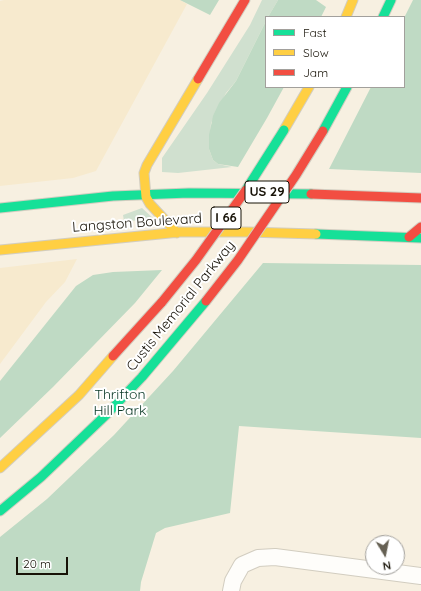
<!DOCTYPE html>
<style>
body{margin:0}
#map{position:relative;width:421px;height:591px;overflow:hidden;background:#f7f0e1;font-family:Quicksand,sans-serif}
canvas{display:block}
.legend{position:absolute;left:265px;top:16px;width:140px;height:72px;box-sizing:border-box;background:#fff;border:1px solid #a2a09c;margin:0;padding:5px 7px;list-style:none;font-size:12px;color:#171207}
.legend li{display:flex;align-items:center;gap:8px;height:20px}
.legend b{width:20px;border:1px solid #a2a09c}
.north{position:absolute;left:365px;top:535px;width:40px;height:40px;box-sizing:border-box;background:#fff;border:1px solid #a2a09c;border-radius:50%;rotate:170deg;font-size:11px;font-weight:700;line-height:16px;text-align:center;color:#171207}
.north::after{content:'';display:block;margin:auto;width:14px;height:18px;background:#656053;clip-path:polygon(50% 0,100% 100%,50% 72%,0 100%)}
.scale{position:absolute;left:16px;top:557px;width:52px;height:18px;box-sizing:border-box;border:2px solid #171207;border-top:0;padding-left:5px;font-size:12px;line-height:14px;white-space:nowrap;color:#171207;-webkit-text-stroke:3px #fff;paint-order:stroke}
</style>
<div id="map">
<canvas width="421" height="591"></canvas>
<ul class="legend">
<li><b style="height:5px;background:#16e098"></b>Fast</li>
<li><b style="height:5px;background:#ffcf43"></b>Slow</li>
<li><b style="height:5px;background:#f24e42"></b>Jam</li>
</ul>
<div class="north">N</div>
<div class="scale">20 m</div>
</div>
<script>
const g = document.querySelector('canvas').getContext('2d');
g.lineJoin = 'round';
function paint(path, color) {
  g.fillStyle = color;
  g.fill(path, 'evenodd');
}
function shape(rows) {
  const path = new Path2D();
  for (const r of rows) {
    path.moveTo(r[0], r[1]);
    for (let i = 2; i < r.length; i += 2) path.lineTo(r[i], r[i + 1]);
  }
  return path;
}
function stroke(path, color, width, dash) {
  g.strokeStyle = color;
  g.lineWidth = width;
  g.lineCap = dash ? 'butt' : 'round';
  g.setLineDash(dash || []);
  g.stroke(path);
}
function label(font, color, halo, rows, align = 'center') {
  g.font = font + ' Quicksand,sans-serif';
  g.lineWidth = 4;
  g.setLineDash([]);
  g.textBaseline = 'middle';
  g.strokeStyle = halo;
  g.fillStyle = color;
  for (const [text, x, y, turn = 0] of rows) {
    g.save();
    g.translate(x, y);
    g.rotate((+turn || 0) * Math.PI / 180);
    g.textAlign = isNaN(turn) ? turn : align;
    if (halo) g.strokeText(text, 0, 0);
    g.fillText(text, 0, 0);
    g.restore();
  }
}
paint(shape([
 [4,0,180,0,187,4,96,171,73,178,0,186,0,1],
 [77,259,65,282,46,302,0,364,0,268]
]), '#f7eace');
paint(shape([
 [262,0,278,0,268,17,266,17,266,21,236,81,226,93,211,123,209,149,213,160,218,164,232,167,178,173,162,172,162,158,207,93,250,25],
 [142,208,155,220,124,221,123,215]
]), '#d0e0cf');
paint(shape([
 [180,0,219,0,210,15],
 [278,0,316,0,326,7,321,17,268,17],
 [413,0,421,0,421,173,329,169,371,87,404,87,404,18],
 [266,21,266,87,284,87,267,118,238,167,218,164,213,160,209,149,209,135,213,116,219,103,236,81],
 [263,263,421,265,421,438,239,426,230,513,165,528,156,533,141,582,140,591,0,591,0,537,47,499,114,435,173,371],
 [162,270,135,303,53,387,0,438,0,381,76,286,93,275,113,272]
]), '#bfdac4');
const street = shape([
 [231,591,233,581,242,565,258,558,275,557,421,576]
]);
const fast = shape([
 [383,17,391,0],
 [323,131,347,87],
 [0,208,113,196,189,193,311,194],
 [316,234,421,238],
 [0,511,41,477,108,413,142,377,206,301]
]);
const slow = shape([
 [346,17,353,0],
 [284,130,309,87],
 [177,233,150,204,146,197,144,173,147,165,198,79],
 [0,250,180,232,247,232,316,234],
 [0,468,79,395,113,356]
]);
const jam = shape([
 [198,79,245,0],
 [311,194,421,198],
 [409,237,421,227],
 [113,356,162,302]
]);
stroke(street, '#d2cdc0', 18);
stroke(fast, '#d2cdc0', 11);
stroke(slow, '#d2cdc0', 11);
stroke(jam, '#d2cdc0', 11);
stroke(street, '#fefdfa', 16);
stroke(fast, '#16e098', 9);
stroke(slow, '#ffcf43', 9);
stroke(jam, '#f24e42', 9);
const fastBridge = shape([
 [246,190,284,130]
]);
const jamBridge = shape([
 [206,301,238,260,296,175,323,131],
 [162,302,196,260,246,190]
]);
stroke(fastBridge, '#d2cdc0', 11, []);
stroke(jamBridge, '#d2cdc0', 11, []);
stroke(fastBridge, '#16e098', 9);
stroke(jamBridge, '#f24e42', 9);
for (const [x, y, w] of [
 [267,192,44],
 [226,218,30]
]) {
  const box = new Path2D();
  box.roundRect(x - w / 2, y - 11, w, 22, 3);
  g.fillStyle = '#fff';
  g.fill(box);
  stroke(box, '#171207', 1);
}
label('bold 13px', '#171207', null, [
 ["US 29",267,192],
 ["I 66",226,218]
]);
label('14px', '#171207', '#fff', [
 ["Langston Boulevard",137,223,-4],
 ["Custis Memorial Parkway",181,306,-51]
]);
label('14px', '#083724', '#fff', [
 ["Thrifton",120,395],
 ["Hill Park",120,411]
]);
</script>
